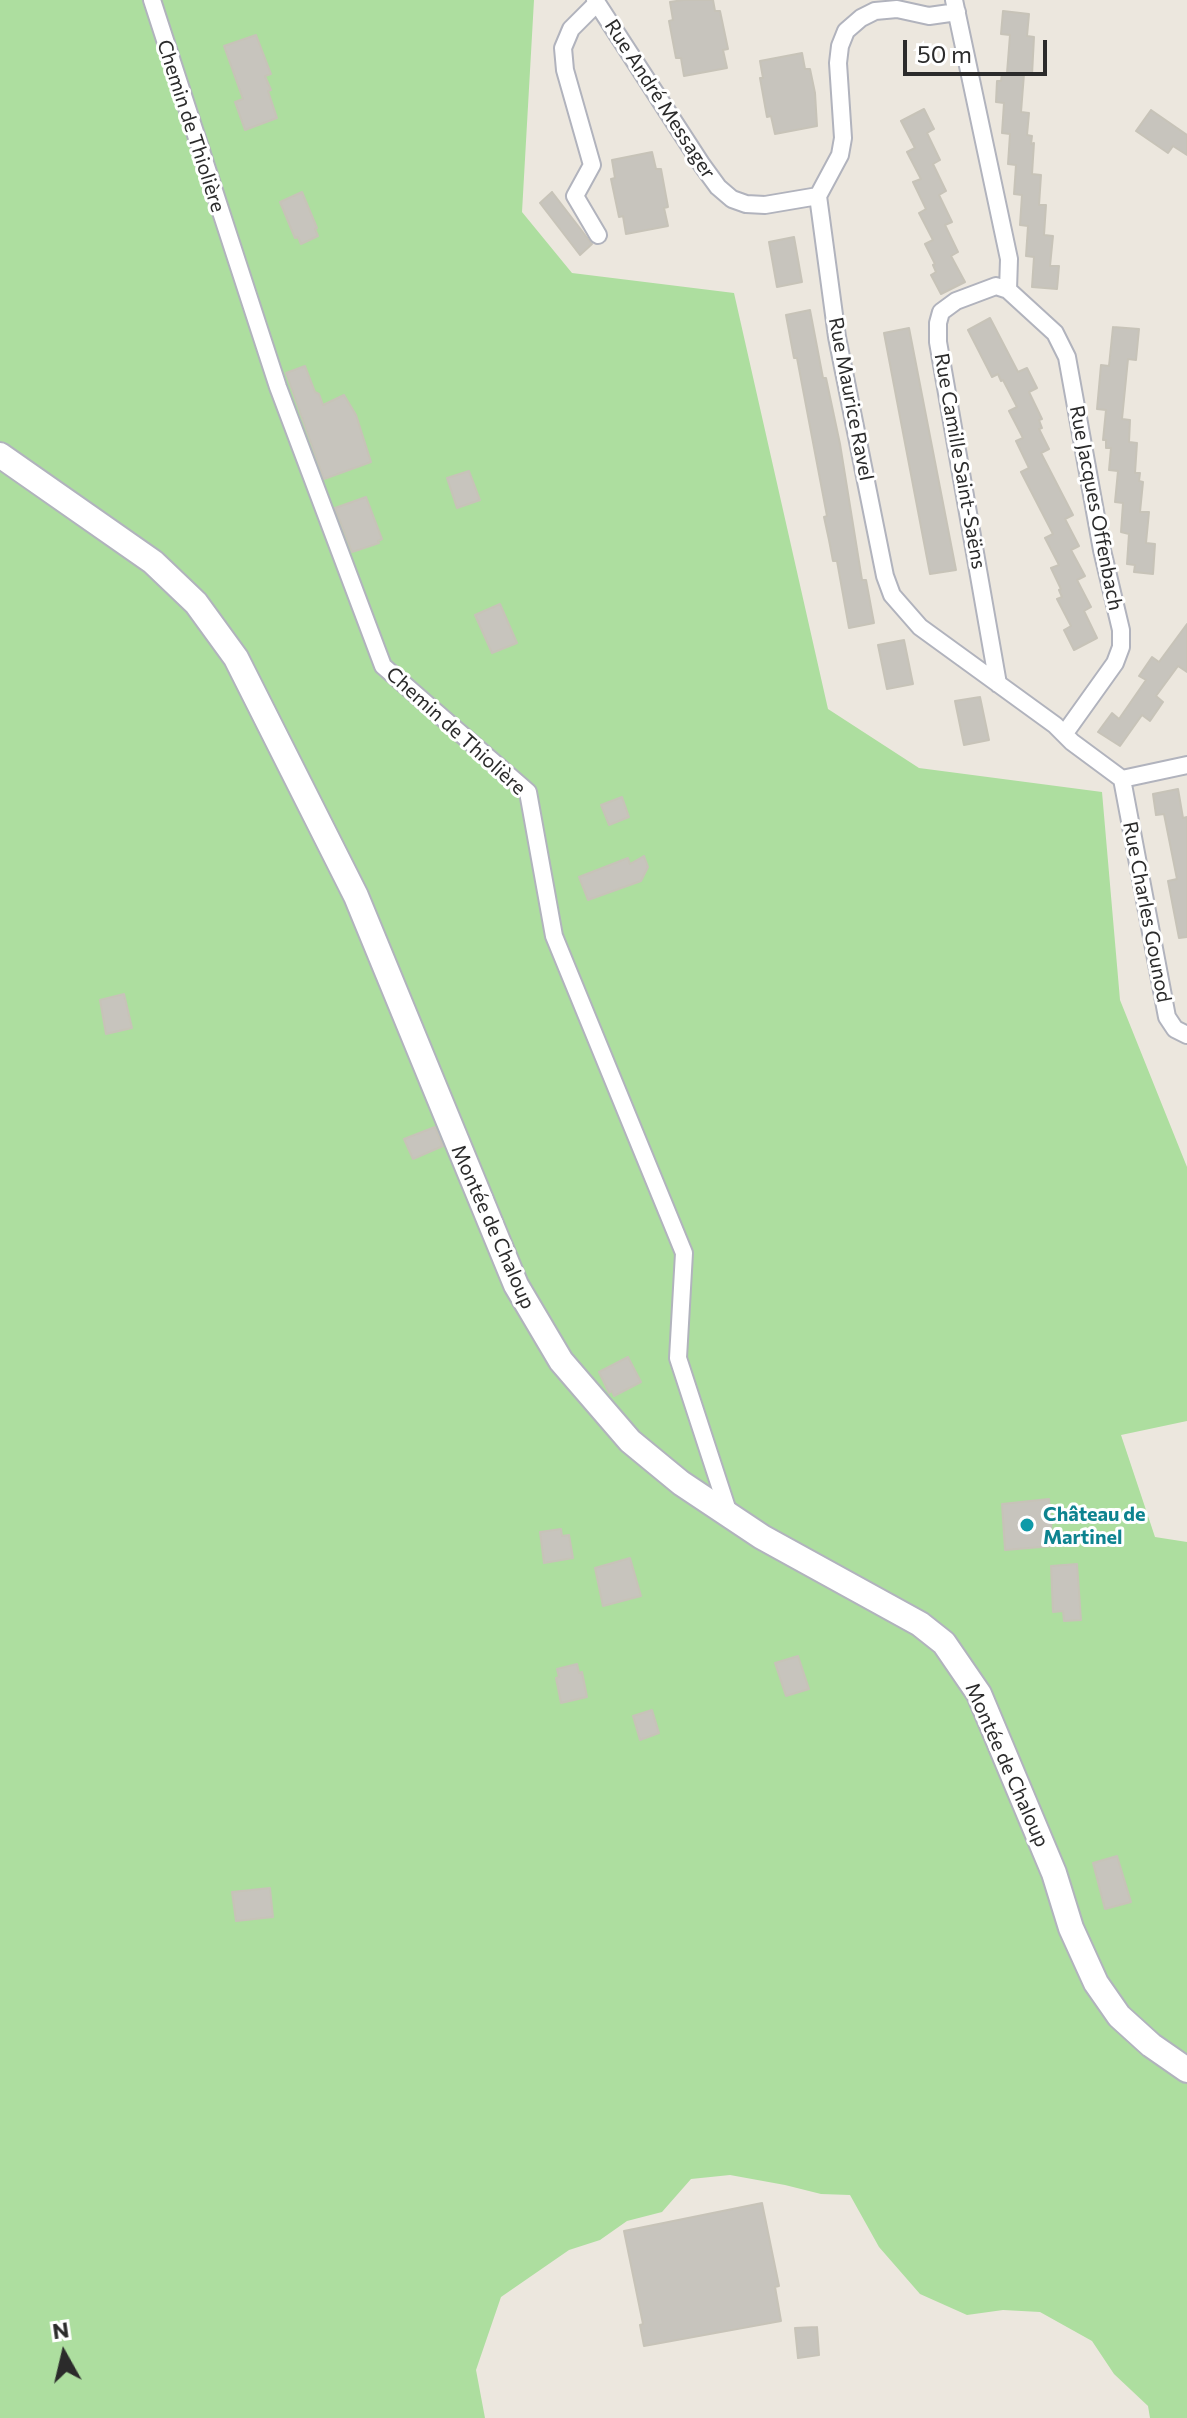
<!DOCTYPE html>
<meta charset="utf-8">
<style>
body{margin:0}
#map{position:relative;width:1187px;height:2418px;overflow:hidden;background:#ece7de;font-family:Commissioner,sans-serif}
canvas{display:block}
.north{position:absolute;left:24px;top:2314px;width:80px;height:80px;-webkit-text-stroke:6px #fff;paint-order:stroke;rotate:352deg;font-size:22px;font-weight:700;line-height:32px;text-align:center;color:#2b2b2b}
.north::after{content:'';display:block;margin:auto;width:28px;height:36px;background:#2b2b2b;clip-path:polygon(50% 0,100% 100%,50% 72%,0 100%)}
.scale{position:absolute;left:903px;top:40px;width:144px;height:36px;box-sizing:border-box;border:4px solid #2b2b2b;border-top:0;padding-left:10px;font-size:24px;line-height:28px;white-space:nowrap;color:#2b2b2b;-webkit-text-stroke:6px #fff;paint-order:stroke}
</style>
<div id="map">
<canvas width="1187" height="2418"></canvas>
<div class="north">N</div>
<div class="scale">50 m</div>
</div>
<script>
const g = document.querySelector('canvas').getContext('2d');
g.lineJoin = 'round';
function paint(path, color) {
  g.fillStyle = color;
  g.fill(path, 'evenodd');
}
function shape(rows) {
  const path = new Path2D();
  for (const r of rows) {
    path.moveTo(r[0], r[1]);
    for (let i = 2; i < r.length; i += 2) path.lineTo(r[i], r[i + 1]);
  }
  return path;
}
function stroke(path, color, width, dash) {
  g.strokeStyle = color;
  g.lineWidth = width;
  g.lineCap = dash ? 'butt' : 'round';
  g.setLineDash(dash || []);
  g.stroke(path);
}
function label(font, color, halo, rows, align = 'center') {
  g.font = font + ' Commissioner,sans-serif';
  g.lineWidth = 6;
  g.setLineDash([]);
  g.textBaseline = 'middle';
  g.strokeStyle = halo;
  g.fillStyle = color;
  for (const [text, x, y, turn = 0] of rows) {
    g.save();
    g.translate(x, y);
    g.rotate((+turn || 0) * Math.PI / 180);
    g.textAlign = isNaN(turn) ? turn : align;
    if (halo) g.strokeText(text, 0, 0);
    g.fillText(text, 0, 0);
    g.restore();
  }
}
paint(shape([
 [0,0,534,0,522,212,572,273,734,293,828,709,919,768,1102,792,1120,1000,1187,1167,1187,1421,1121,1435,1155,1537,1187,1542,1187,2418,1150,2418,1148,2406,1114,2374,1092,2341,1040,2312,1003,2310,967,2315,920,2294,879,2247,850,2195,821,2194,785,2185,730,2175,691,2179,662,2212,627,2221,600,2240,569,2250,501,2297,476,2370,485,2418,0,2418]
]), '#adde9f');
const building = shape([
 [683,0,713,0,715,11,720,11,728,49,723,50,727,68,684,76,681,58,676,58,669,21,673,20,670,2,683,0],
 [1003,11,1029,14,1027,36,1034,37,1032,75,1024,74,1021,112,1029,113,1027,135,1032,136,1031,144,1034,143,1032,174,1041,175,1039,205,1046,205,1044,235,1053,236,1050,266,1059,266,1057,289,1032,287,1034,257,1026,256,1028,226,1020,225,1022,195,1014,194,1016,165,1008,164,1010,134,1002,133,1004,103,996,102,997,81,1001,81,1002,73,1007,73,1010,35,1001,34,1003,11],
 [256,35,271,74,265,76,271,90,268,91,277,118,245,130,235,102,243,99,224,46,256,35],
 [802,53,805,69,810,69,815,93,817,126,775,134,771,116,767,117,760,78,763,78,760,61,802,53],
 [924,109,934,129,927,133,940,160,933,164,946,191,939,195,952,222,945,225,958,252,951,256,965,282,941,294,931,275,936,272,933,265,935,264,925,244,933,240,919,213,926,209,913,182,921,179,907,152,915,148,901,121,924,109],
 [1151,110,1187,135,1187,155,1173,146,1168,153,1136,131,1151,110],
 [652,152,656,169,661,169,668,207,664,208,668,226,626,234,623,216,619,217,611,179,615,178,612,160,652,152],
 [302,192,317,228,315,229,318,236,301,244,298,237,295,238,280,202,302,192],
 [552,192,592,244,580,255,540,203,552,192],
 [794,237,802,282,777,287,769,242,794,237],
 [810,310,823,378,826,378,840,444,862,580,866,580,874,623,849,628,837,561,833,561,829,540,824,517,827,516,797,358,794,358,786,315,810,310],
 [990,318,1018,372,1027,368,1037,388,1029,392,1042,419,1039,420,1042,428,1039,429,1049,449,1041,453,1073,515,1065,519,1079,546,1071,550,1085,576,1077,580,1091,607,1084,611,1097,638,1074,650,1064,630,1071,626,1057,599,1062,597,1059,590,1061,589,1051,568,1059,565,1045,538,1053,534,1021,472,1029,468,1016,441,1023,438,1009,411,1017,407,1003,380,1001,381,998,374,992,377,968,330,990,318],
 [1113,327,1139,329,1136,360,1128,359,1122,419,1130,420,1129,442,1137,443,1135,473,1140,473,1139,481,1143,482,1140,512,1149,512,1146,543,1155,544,1153,574,1134,572,1135,565,1127,564,1129,534,1121,532,1123,503,1115,502,1118,471,1109,470,1111,448,1106,448,1106,440,1103,440,1106,410,1097,409,1101,365,1109,366,1113,327],
 [909,328,956,570,930,574,884,333,909,328],
 [305,366,315,392,319,394,323,405,344,395,356,415,371,462,324,479,286,373,305,366],
 [469,471,480,500,457,508,447,478,469,471],
 [366,497,382,539,378,541,379,543,352,552,335,508,366,497],
 [500,604,517,643,492,653,475,615,500,604],
 [1187,624,1187,672,1178,666,1156,696,1163,702,1150,721,1142,715,1120,746,1098,732,1112,713,1119,719,1146,680,1139,676,1152,657,1159,662,1187,624],
 [904,640,913,684,887,689,878,645,904,640],
 [980,697,989,740,964,745,955,701,980,697],
 [1178,789,1183,818,1187,817,1187,937,1179,938,1168,881,1177,879,1164,814,1156,815,1153,794,1178,789],
 [622,797,629,817,609,825,601,805,622,797],
 [644,856,648,867,641,881,588,900,579,877,628,858,630,864,644,856],
 [124,994,132,1028,106,1034,100,1000,124,994],
 [435,1127,443,1146,413,1159,404,1139,435,1127],
 [628,1357,641,1382,614,1396,612,1391,609,1393,599,1372,628,1357],
 [1049,1499,1053,1546,1005,1550,1002,1504,1049,1499],
 [561,1529,562,1536,569,1535,573,1558,544,1563,540,1532,561,1529],
 [630,1558,641,1596,603,1606,595,1568,630,1558],
 [1077,1564,1081,1620,1064,1621,1063,1611,1053,1612,1051,1566,1077,1564],
 [798,1656,809,1689,786,1696,775,1663,798,1656],
 [577,1664,579,1673,582,1672,587,1697,561,1703,556,1678,559,1677,557,1669,577,1664],
 [652,1710,659,1733,640,1740,633,1716,652,1710],
 [1117,1856,1131,1902,1105,1909,1093,1863,1117,1856],
 [270,1888,273,1917,236,1921,232,1892,270,1888],
 [762,2203,779,2286,775,2287,781,2321,644,2346,640,2325,643,2324,624,2231,762,2203],
 [817,2327,819,2355,798,2358,795,2328,817,2327]
]);
paint(building, '#c7c4bd');
stroke(building, '#c7c3b8', 2);
const street = shape([
 [152,0,278,387,383,666,528,792,554,936,684,1253,678,1358,729,1514],
 [595,0,702,165,718,187,732,199,746,204,765,205,818,196],
 [954,0,1009,259,1008,290],
 [597,3,571,29,563,48,565,70,592,165,575,196,598,235],
 [957,12,929,16,897,9,875,11,861,18,846,31,840,46,838,63,843,138,840,155,818,196,837,337,885,576,892,595,920,627,1055,725,1072,742,1122,779],
 [998,684,938,342,938,323,941,312,956,301,996,286,1008,290,1055,333,1067,357,1102,550,1121,630,1121,647,1115,663,1065,733],
 [1122,779,1167,1017,1175,1029,1187,1035],
 [1122,779,1187,765]
]);
const secondary = shape([
 [0,455,153,562,196,603,236,658,356,896,516,1285,561,1361,630,1441,681,1483,762,1537,920,1624,944,1643,979,1694,1054,1873,1071,1928,1096,1983,1119,2016,1151,2045,1187,2070]
]);
stroke(street, '#b1b3bd', 20);
stroke(secondary, '#b1b3bd', 28);
stroke(street, '#fff', 16);
stroke(secondary, '#fff', 24);
for (const [x, y, r, color] of [
 [1027,1525,8,"#0f9aa8"]
]) {
  const dot = new Path2D();
  dot.arc(x, y, r, 0, 2 * Math.PI);
  g.fillStyle = color;
  g.fill(dot);
  stroke(dot, '#fff', 3);
}
label('20px', '#2b2b2b', '#fff', [
 ["Rue André Messager",660,99,57],
 ["Chemin de Thiolière",191,126,72],
 ["Rue Maurice Ravel",851,399,79],
 ["Rue Camille Saint-Saëns",960,461,80],
 ["Rue Jacques Offenbach",1096,508,79],
 ["Chemin de Thiolière",456,731,42],
 ["Rue Charles Gounod",1147,912,79],
 ["Montée de Chaloup",493,1227,66],
 ["Montée de Chaloup",1007,1765,66]
]);
label('bold 20px', '#0d838f', '#fff', [
 ["Château de",1043,1514],
 ["Martinel",1043,1537]
], 'left');
</script>
